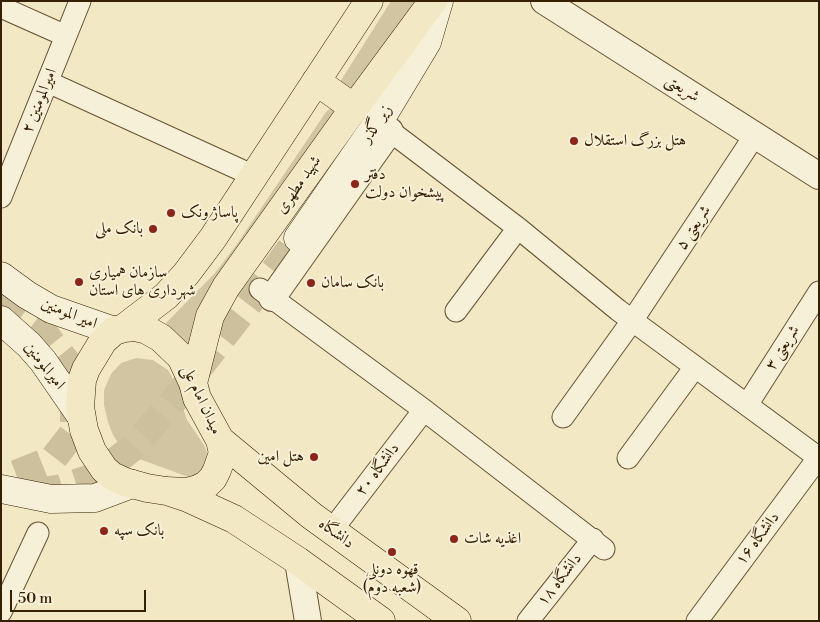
<!DOCTYPE html>
<meta charset="utf-8">
<style>
body{margin:0}
#map{position:relative;width:820px;height:622px;overflow:hidden;background:#f2e8c3;font-family:"Libre Bodoni",serif}
canvas{display:block}
.frame{position:absolute;inset:0;border:2px solid #352003;pointer-events:none}
.scale{position:absolute;left:10px;top:590px;width:136px;height:22px;box-sizing:border-box;border:2px solid #352003;border-top:0;padding-left:6px;font-size:15px;line-height:18px;white-space:nowrap;color:#352003;-webkit-text-stroke:4px #f7f0d8;paint-order:stroke}
</style>
<div id="map">
<canvas width="820" height="622"></canvas>
<div class="frame"></div>
<div class="scale">50 m</div>
</div>
<script>
const g = document.querySelector('canvas').getContext('2d');
g.lineJoin = 'round';
function paint(path, color) {
  g.fillStyle = color;
  g.fill(path, 'evenodd');
}
function shape(rows) {
  const path = new Path2D();
  for (const r of rows) {
    path.moveTo(r[0], r[1]);
    for (let i = 2; i < r.length; i += 2) path.lineTo(r[i], r[i + 1]);
  }
  return path;
}
function stroke(path, color, width, dash) {
  g.strokeStyle = color;
  g.lineWidth = width;
  g.lineCap = dash ? 'butt' : 'round';
  g.setLineDash(dash || []);
  g.stroke(path);
}
function label(font, color, halo, rows, align = 'center') {
  g.font = font + ' "Libre Bodoni",Amiri,serif';
  g.lineWidth = 4;
  g.setLineDash([]);
  g.textBaseline = 'middle';
  g.strokeStyle = halo;
  g.fillStyle = color;
  for (const [text, x, y, turn = 0] of rows) {
    g.save();
    g.translate(x, y);
    g.rotate((+turn || 0) * Math.PI / 180);
    g.textAlign = isNaN(turn) ? turn : align;
    if (halo) g.strokeText(text, 0, 0);
    g.fillText(text, 0, 0);
    g.restore();
  }
}
paint(shape([
 [391,1,418,1,349,94,340,82],
 [331,108,336,110,194,350,168,329,166,323,215,273,237,244,326,112],
 [136,358,153,360,168,370,173,379,187,420,204,445,209,457,210,466,191,478,131,456,121,448,113,435,108,422,104,405,104,390,111,374,121,363]
]), '#d2c6a2');
stroke(shape([
 [1,297,36,323,66,361,74,397,74,432,53,459,1,480],
 [35,492,58,489,97,476,132,448,171,404,277,267,298,238]
]), '#ccc09d', 28, [28, 14]);
const minor = shape([
 [1,7,66,36],
 [48,82,254,176],
 [390,131,518,228,618,310,819,458],
 [1,197,80,1],
 [260,289,424,410,604,549],
 [456,311,518,228],
 [747,405,819,292],
 [563,417,632,321,755,135],
 [628,458,695,367],
 [332,530,424,410],
 [1,612,38,533],
 [528,621,593,539],
 [697,621,818,458]
]);
const tertiary = shape([
 [544,1,819,176],
 [272,298,390,131],
 [298,561,308,621]
]);
const secondary = shape([
 [298,238,383,115,427,42,439,1],
 [1,276,27,295,51,309,114,331],
 [1,320,29,345,43,361,81,416],
 [1,489,51,499,95,498,132,484]
]);
const primary = shape([
 [316,81,354,108],
 [135,327,147,330,161,338,181,357,193,383,197,398,220,440,223,453,217,470,213,478,206,485,198,489,187,492,166,491,147,488,125,482,112,476,104,469,92,451,84,430,80,407,82,380,86,369,103,341,114,331,124,328,135,327],
 [124,328,166,296,186,274,213,238,369,1],
 [193,383,210,316,226,287,354,108,433,1],
 [220,440,312,516,457,621],
 [170,492,188,498,234,519,298,561,381,621]
]);
stroke(minor, '#645233', 23);
stroke(tertiary, '#645233', 28);
stroke(secondary, '#352003', 29);
stroke(primary, '#352003', 29);
stroke(minor, '#f7f0d8', 21);
stroke(tertiary, '#f7f0d8', 26);
stroke(secondary, '#f7f0d8', 28);
stroke(primary, '#f2e8c3', 28);
for (const [x, y, r, color] of [
 [574,141,5,"#8f2418"],
 [355,184,5,"#8f2418"],
 [171,213,5,"#8f2418"],
 [153,229,5,"#8f2418"],
 [79,282,5,"#8f2418"],
 [311,283,5,"#8f2418"],
 [314,457,5,"#8f2418"],
 [104,531,5,"#8f2418"],
 [454,539,5,"#8f2418"],
 [392,552,5,"#8f2418"]
]) {
  const dot = new Path2D();
  dot.arc(x, y, r, 0, 2 * Math.PI);
  g.fillStyle = color;
  g.fill(dot);
  stroke(dot, '#f7f0d8', 2);
}
label('16px', '#352003', '#f7f0d8', [
 ["شریعتی",682,89,32],
 ["امیرالمومنین ۲",40,101,-68],
 ["زیر گذر",377,124,-56],
 ["شهید مطهری",299,185,-55],
 ["شریعتی ۵",694,228,-57],
 ["امیر المومنین",69,314,22],
 ["شریعتی ۳",783,348,-58],
 ["امیرالمومنین",44,366,52],
 ["میدان امام علی",201,400,65],
 ["دانشگاه ۲۰",378,470,-53],
 ["دانشگاه",336,534,36],
 ["دانشگاه ۱۶",758,539,-53],
 ["دانشگاه ۱۸",560,580,-52]
]);
label('16px', '#352003', '#f7f0d8', [
 ["هتل بزرگ استقلال",584,141],
 ["دفتر",365,175],
 ["پیشخوان دولت",365,193],
 ["پاساژ ونک",181,213],
 ["بانک ملی",143,229,"right"],
 ["سازمان همیاری",89,273],
 ["شهرداری های استان",89,291],
 ["بانک سامان",321,283],
 ["هتل امین",304,457,"right"],
 ["بانک سپه",114,531],
 ["اغذیه شات",464,539],
 ["قهوه دونلی",392,570,"center"],
 ["(شعبه دوم)",392,588,"center"]
], 'left');
</script>
